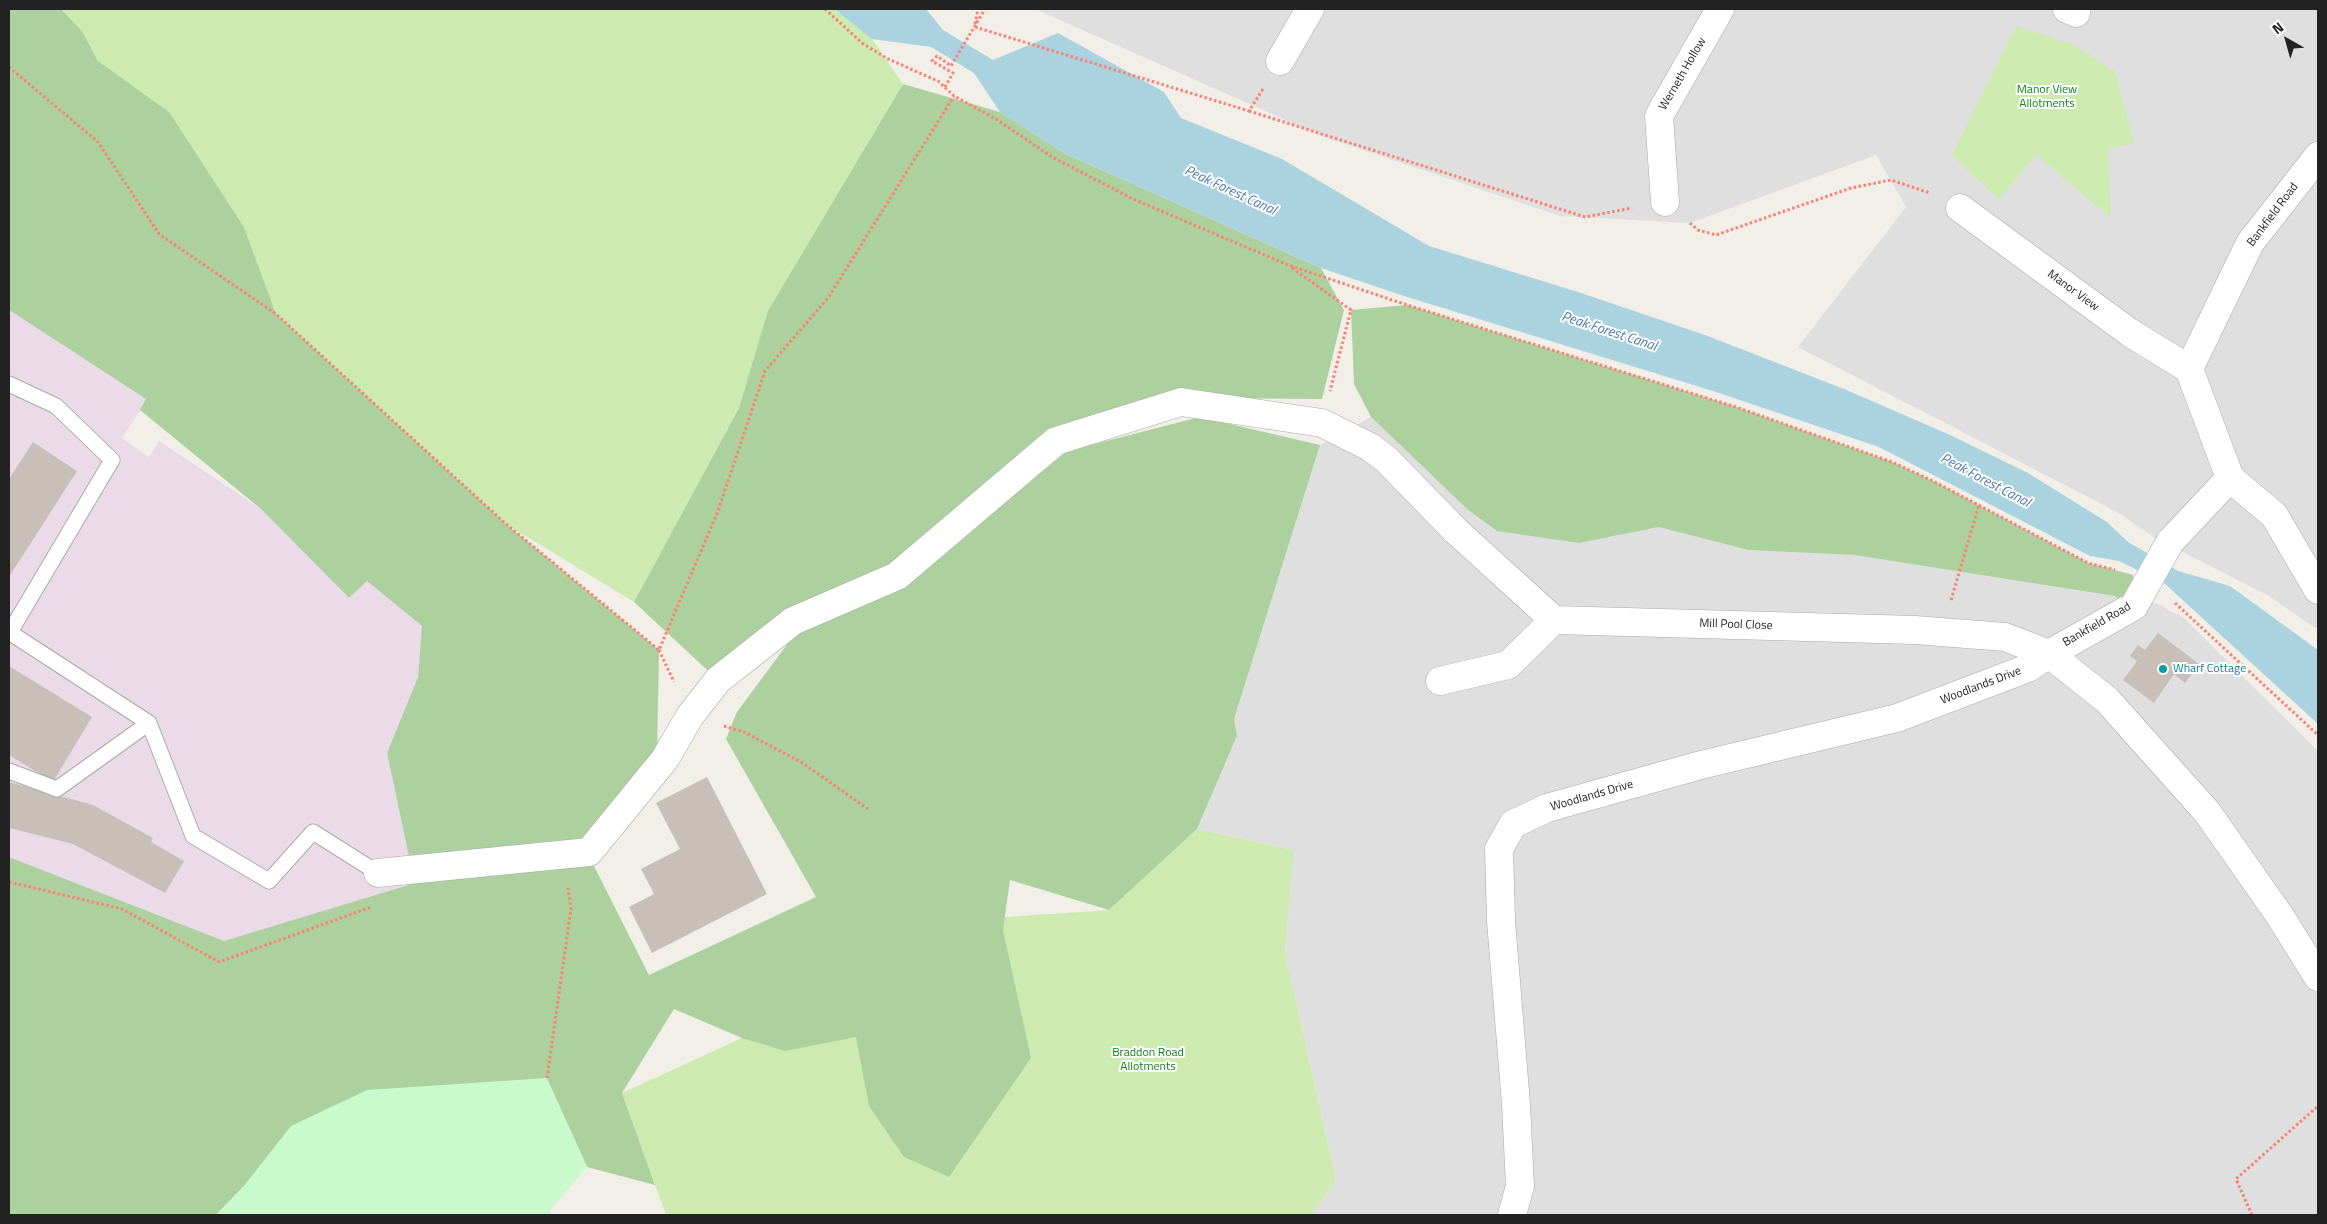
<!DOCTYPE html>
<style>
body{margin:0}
#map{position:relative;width:2327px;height:1224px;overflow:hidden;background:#f2efe9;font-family:"Titillium Web",sans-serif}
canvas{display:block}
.frame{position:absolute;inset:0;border:10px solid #222;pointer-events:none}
.north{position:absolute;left:2262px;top:15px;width:50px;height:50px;-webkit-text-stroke:4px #fff;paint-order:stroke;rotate:322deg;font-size:14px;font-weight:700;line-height:20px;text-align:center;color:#222}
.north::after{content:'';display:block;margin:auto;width:18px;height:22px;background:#222;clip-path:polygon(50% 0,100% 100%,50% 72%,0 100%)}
</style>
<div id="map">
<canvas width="2327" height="1224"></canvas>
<div class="frame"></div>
<div class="north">N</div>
</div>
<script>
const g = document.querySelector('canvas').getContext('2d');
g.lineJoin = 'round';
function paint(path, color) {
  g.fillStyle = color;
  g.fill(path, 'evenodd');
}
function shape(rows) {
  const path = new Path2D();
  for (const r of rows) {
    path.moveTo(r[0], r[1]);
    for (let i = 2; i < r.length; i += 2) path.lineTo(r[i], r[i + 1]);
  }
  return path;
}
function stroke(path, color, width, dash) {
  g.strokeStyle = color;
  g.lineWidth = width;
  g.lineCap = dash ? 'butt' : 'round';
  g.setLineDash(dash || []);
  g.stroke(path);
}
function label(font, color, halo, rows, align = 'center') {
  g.font = font + ' "Titillium Web",sans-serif';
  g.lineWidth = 4;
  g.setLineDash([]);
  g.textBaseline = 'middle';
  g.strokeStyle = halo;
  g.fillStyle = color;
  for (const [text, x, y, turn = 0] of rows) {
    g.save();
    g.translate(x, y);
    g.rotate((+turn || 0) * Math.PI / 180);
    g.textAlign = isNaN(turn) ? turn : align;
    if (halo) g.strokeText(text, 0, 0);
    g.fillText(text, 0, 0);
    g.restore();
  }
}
paint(shape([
 [1035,9,2318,9,2318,626,2315,628,2269,596,2155,538,2117,512,1798,347,1906,207,1876,155,1690,223,1560,216,1324,137],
 [1371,417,1467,509,1579,543,1659,527,1748,550,1854,555,2156,603,2184,618,2318,751,2318,1215,1311,1215,1336,1180,1285,953,1294,850,1197,829,1237,737,1234,719,1320,445]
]), '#e0dfdf');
paint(shape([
 [9,309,147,400,122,438,149,457,159,441,261,509,349,598,367,580,422,626,418,677,387,753,415,883,224,942,9,857]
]), '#ebdbe8');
paint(shape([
 [61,9,834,9,872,39,903,84,769,311,739,408,634,602,506,524,276,314,244,227,169,113,98,61,82,31],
 [2016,26,2073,44,2115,72,2134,144,2108,148,2111,218,2036,155,1999,200,1952,155],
 [1197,829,1294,850,1285,953,1336,1180,1311,1215,666,1215,622,1093,1006,917,1109,910]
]), '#cdebb0');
paint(shape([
 [9,9,61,9,82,31,98,61,169,112,244,227,276,314,506,524,659,650,657,761,582,842,410,861,387,753,418,677,422,626,367,581,349,598,261,509,140,410,146,399,9,310],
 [903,84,1000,112,1064,153,1321,268,1344,310,1322,399,1175,398,1055,434,981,505,718,680,634,602,739,408,768,311],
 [1407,305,1736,407,1892,462,1935,482,2088,563,2133,575,2134,606,2114,596,1854,555,1748,550,1659,527,1579,543,1497,531,1467,509,1371,417,1354,384,1351,310],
 [1200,417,1320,445,1234,719,1237,736,1197,829,1109,910,1010,880,1003,930,1031,1058,949,1177,904,1157,869,1106,856,1037,785,1051,742,1038,674,1009,622,1093,655,1185,587,1167,546,1078,243,1187,216,1215,10,1215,9,857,224,941,415,883,593,864,649,975,816,897,726,739,737,712,797,631,990,514,1067,451]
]), '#add19e');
paint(shape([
 [547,1078,587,1167,550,1210,550,1215,216,1215,243,1187,291,1126,367,1090]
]), '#c8facc');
paint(shape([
 [834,9,926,9,943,30,993,60,1058,33,1164,92,1181,118,1282,159,1429,246,1578,292,1705,335,1844,389,1948,434,2028,473,2107,522,2128,542,2178,571,2230,586,2318,650,2318,724,2164,583,2119,561,2090,556,1879,447,1713,391,1404,296,1321,268,1064,153,1000,112,974,73,931,47,872,39]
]), '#aad3df');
paint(shape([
 [33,442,77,471,9,577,9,479],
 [2158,633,2199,664,2185,683,2174,674,2154,703,2123,680,2137,661,2130,656,2138,645,2145,650],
 [9,666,92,717,53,782,9,755],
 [707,777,767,894,652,953,629,907,654,894,641,869,680,849,656,803],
 [9,782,93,805,153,838,151,842,184,861,165,893,73,844,9,828]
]), '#c7bfb8');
const lane = shape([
 [9,384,56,406,112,460,10,632],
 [9,632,149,723,193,836,269,881,313,832,378,873],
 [9,771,57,789,149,723]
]);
const street = shape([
 [2067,9,2076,13],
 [1280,61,1310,9],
 [1665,202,1659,116,1720,9],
 [1960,208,2129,332,2189,369],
 [2230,478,2274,515,2318,590],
 [2170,542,2230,478,2189,369,2250,243,2318,156],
 [1440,681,1508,665,1554,620,1915,630,2005,637,2049,654,2107,700,2207,812,2280,916,2318,977],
 [378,873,589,852,665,759,690,716,718,680,793,621,897,576,1056,441,1181,402,1322,423,1370,447,1386,459,1456,531,1554,620],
 [1512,1215,1520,1186,1516,1104,1501,921,1499,849,1513,824,1547,808,1701,765,1897,718,2028,668,2049,654,2134,606]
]);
stroke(lane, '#a9a9a9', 17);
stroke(street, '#a9a9a9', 29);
stroke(shape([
 [825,9,862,43,888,59,938,81,954,96,996,119,1052,157,1133,199,1288,265,1407,305,1736,407,1892,462,1935,482,2088,563,2115,570],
 [975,24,978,9],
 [975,27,1249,111,1263,89],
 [9,67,98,142,159,234,276,314,506,524,659,650,718,511,765,371,828,298,954,96],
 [945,87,953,73,932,61,937,56,951,66,985,9],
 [1249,111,1585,217,1632,208],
 [1690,223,1698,230,1716,235,1851,188,1891,180,1930,193],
 [1292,268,1351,310,1330,391],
 [1951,600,1979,505],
 [2175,603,2318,735],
 [659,650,674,682],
 [724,726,744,732,801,762,868,809],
 [9,882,122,909,219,962,371,907],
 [547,1078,571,909,568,888],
 [2252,1215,2236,1179,2318,1106]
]), '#fa8072', 3, [2.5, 2.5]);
stroke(lane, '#fff', 15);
stroke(street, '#fff', 28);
const streetBridge = shape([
 [2134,606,2170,542]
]);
stroke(streetBridge, '#a9a9a9', 29, []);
stroke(streetBridge, '#fff', 28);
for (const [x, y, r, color] of [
 [2163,669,5,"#0f9aa8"]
]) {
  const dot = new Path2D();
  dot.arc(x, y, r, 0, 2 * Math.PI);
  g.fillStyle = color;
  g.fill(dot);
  stroke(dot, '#fff', 2);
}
label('12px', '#222', '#fff', [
 ["Werneth Hollow",1683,74,-60],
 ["Bankfield Road",2273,215,-53],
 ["Manor View",2073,291,36],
 ["Mill Pool Close",1736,625,2],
 ["Bankfield Road",2097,625,-30],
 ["Woodlands Drive",1981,686,-21],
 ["Woodlands Drive",1592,796,-16]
]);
label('12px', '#0c8416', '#fff', [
 ["Manor View",2047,90],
 ["Allotments",2047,104],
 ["Braddon Road",1148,1053],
 ["Allotments",1148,1067]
]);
label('12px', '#0d838f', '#fff', [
 ["Wharf Cottage",2173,669]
], 'left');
label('italic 14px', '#4a7aab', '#fff', [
 ["Peak Forest Canal",1230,191,25],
 ["Peak Forest Canal",1609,332,18],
 ["Peak Forest Canal",1985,481,28]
]);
</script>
